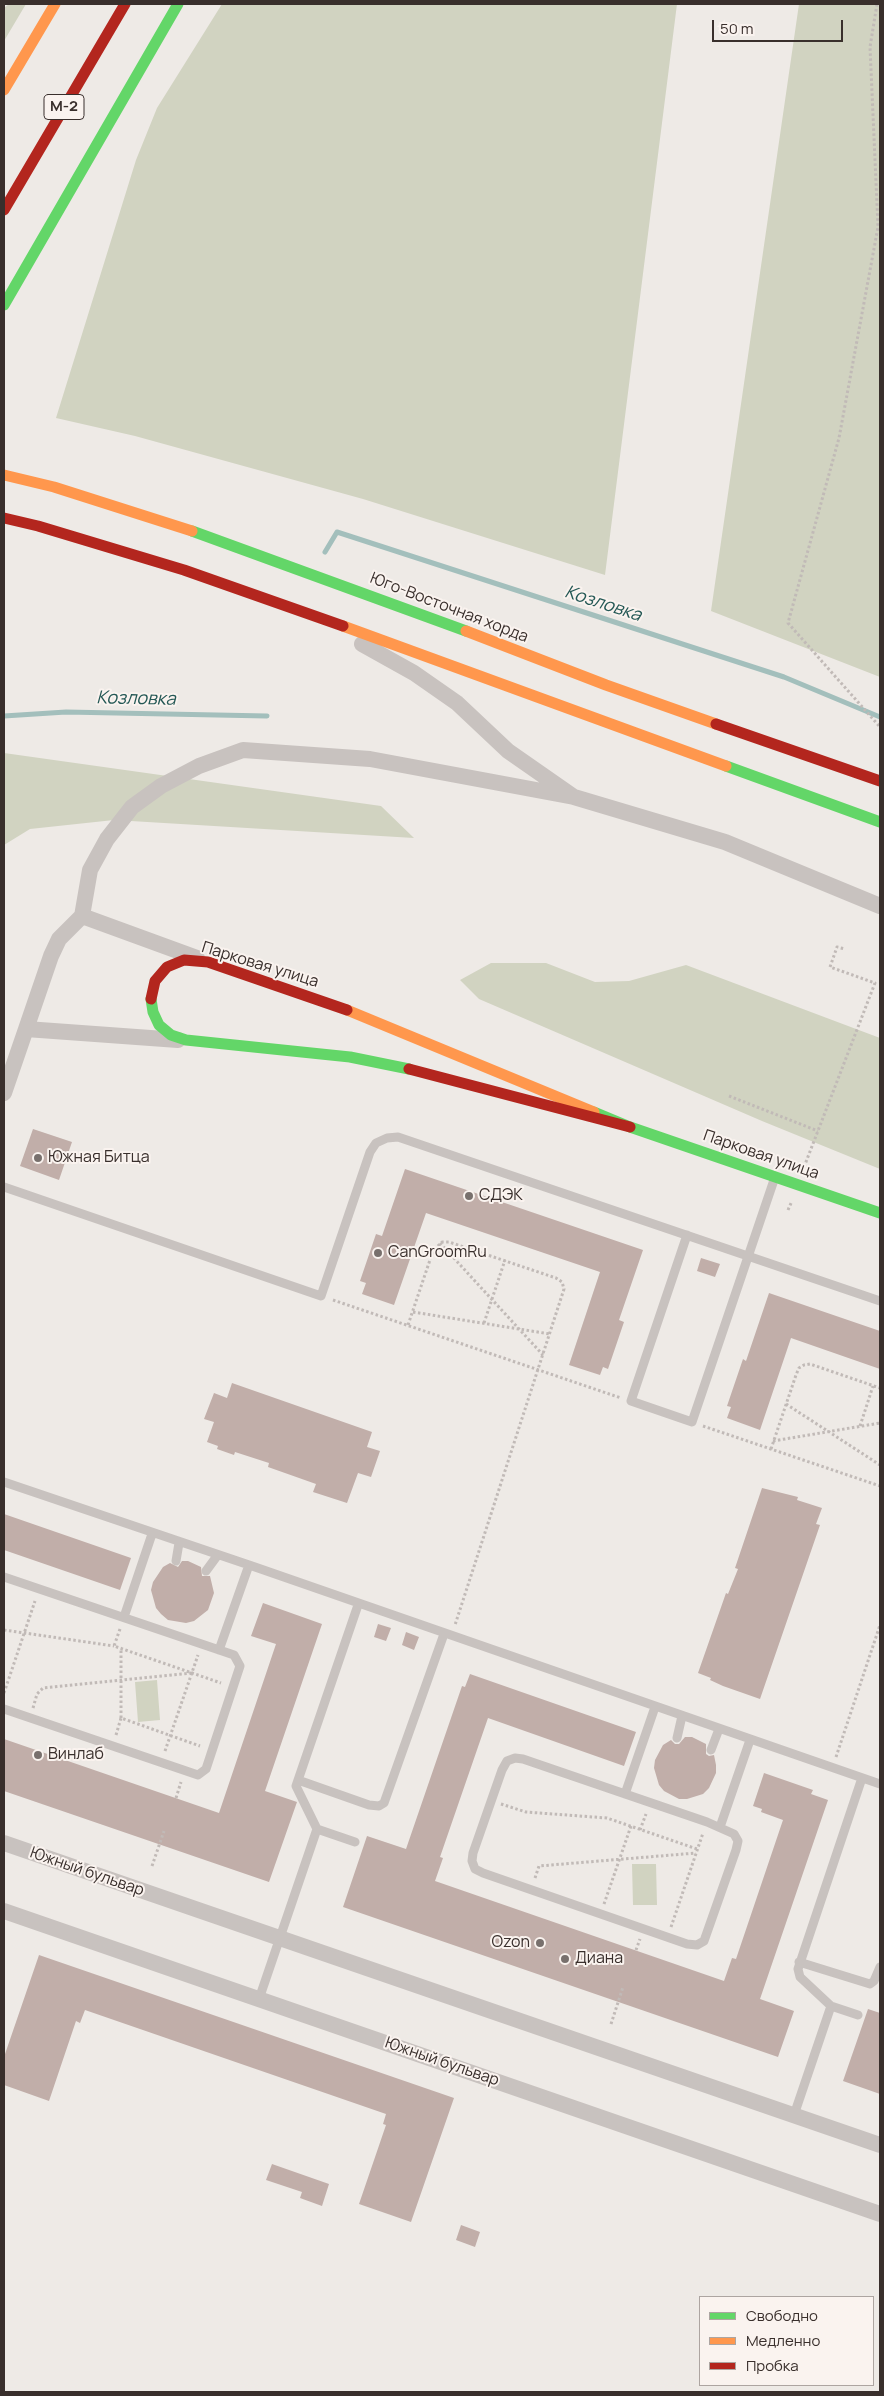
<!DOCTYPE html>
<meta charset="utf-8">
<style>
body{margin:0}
#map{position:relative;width:884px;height:2396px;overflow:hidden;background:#eeeae6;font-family:Manrope,sans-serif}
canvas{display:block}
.frame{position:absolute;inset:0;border:5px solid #392f2c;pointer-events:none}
.legend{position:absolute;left:699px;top:2296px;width:175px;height:90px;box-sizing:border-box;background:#faf3ef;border:1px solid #ada5a1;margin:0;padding:6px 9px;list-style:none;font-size:15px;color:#392f2c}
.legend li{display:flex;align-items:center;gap:10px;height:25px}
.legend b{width:25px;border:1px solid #ada5a1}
.scale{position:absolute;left:712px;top:20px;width:131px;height:22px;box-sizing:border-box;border:2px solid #392f2c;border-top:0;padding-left:6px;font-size:15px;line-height:18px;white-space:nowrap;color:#392f2c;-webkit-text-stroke:4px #faf3ef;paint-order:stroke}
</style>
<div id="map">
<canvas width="884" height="2396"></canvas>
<div class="frame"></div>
<ul class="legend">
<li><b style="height:6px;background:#63d668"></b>Свободно</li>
<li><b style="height:6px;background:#ff974d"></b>Медленно</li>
<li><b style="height:6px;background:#b3261e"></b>Пробка</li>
</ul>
<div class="scale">50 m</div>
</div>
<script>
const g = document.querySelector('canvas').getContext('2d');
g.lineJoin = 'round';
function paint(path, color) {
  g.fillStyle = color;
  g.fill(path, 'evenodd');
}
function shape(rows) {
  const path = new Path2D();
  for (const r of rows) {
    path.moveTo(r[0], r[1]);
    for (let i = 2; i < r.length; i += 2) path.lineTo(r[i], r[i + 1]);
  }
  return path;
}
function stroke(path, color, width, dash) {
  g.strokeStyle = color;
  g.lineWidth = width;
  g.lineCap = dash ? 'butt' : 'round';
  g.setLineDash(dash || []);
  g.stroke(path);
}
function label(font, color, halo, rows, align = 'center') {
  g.font = font + ' Manrope,sans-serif';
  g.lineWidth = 4;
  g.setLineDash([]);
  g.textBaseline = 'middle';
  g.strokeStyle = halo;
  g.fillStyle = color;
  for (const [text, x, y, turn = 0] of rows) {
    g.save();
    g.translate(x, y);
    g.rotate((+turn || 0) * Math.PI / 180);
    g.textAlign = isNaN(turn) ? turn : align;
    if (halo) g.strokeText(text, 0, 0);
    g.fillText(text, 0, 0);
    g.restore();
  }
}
paint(shape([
 [9,4,26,4,4,41,4,8],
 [222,4,677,4,605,575,363,499,135,436,56,418,136,160,157,108],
 [799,4,880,4,880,677,711,611],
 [4,753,381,806,414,838,114,820,30,829,4,845],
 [491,963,546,963,595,982,629,981,686,965,880,1038,880,1169,762,1121,479,999,460,980],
 [157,1680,160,1720,138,1722,135,1682],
 [632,1864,656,1864,657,1905,633,1905]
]), '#d1d3c1');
stroke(shape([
 [325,552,337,532,784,677,880,717],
 [4,716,66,712,267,716]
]), '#a3bfbc', 5);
paint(shape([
 [33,1129,72,1142,59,1180,20,1166],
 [405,1169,643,1250,619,1320,624,1322,608,1369,603,1367,600,1375,569,1365,600,1272,426,1213,394,1305,362,1294,366,1283,360,1281,376,1234,382,1236],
 [701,1258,720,1264,715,1277,697,1271],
 [769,1293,880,1331,880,1369,791,1338,760,1430,727,1418,731,1407,727,1406,743,1359,746,1361],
 [232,1383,372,1432,367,1447,380,1451,371,1477,358,1473,347,1503,313,1492,316,1484,268,1467,269,1463,235,1452,234,1455,217,1449,218,1446,207,1442,214,1422,204,1419,214,1393,227,1398],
 [762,1488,798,1497,797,1500,822,1508,816,1524,820,1525,760,1699,723,1686,710,1680,711,1678,698,1673,726,1593,728,1594,738,1569,735,1568],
 [4,1514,131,1558,120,1590,4,1550],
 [182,1561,188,1561,201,1567,202,1576,210,1576,214,1593,208,1610,194,1621,186,1623,168,1620,161,1614,156,1608,151,1590,153,1582,163,1567,170,1563,178,1567],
 [263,1603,322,1624,265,1791,297,1802,269,1882,4,1791,4,1739,219,1813,276,1644,251,1636],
 [378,1624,391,1628,386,1641,374,1637],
 [406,1632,419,1637,414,1650,402,1645],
 [470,1674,636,1732,624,1766,488,1718,440,1857,443,1858,435,1881,724,1981,732,1958,736,1959,783,1820,761,1812,762,1809,753,1806,764,1773,813,1790,811,1794,828,1800,760,1999,794,2011,778,2057,343,1907,367,1836,406,1849,462,1686,465,1687],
 [685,1737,692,1737,706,1744,706,1754,709,1756,714,1755,716,1765,716,1773,709,1788,703,1794,687,1799,679,1799,664,1791,659,1785,654,1768,655,1760,663,1745,671,1740,675,1744,679,1744],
 [39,1955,454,2098,411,2222,359,2204,386,2125,383,2124,386,2114,85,2010,80,2023,76,2021,49,2101,4,2085,4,2057],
 [868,2009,880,2013,880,2094,843,2081],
 [272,2164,329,2184,322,2206,300,2198,302,2192,266,2180],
 [461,2225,480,2232,475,2247,456,2240]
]), '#c1aea9');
stroke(shape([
 [877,4,870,47,878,227,839,438,788,623,880,727],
 [729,1096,818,1131],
 [804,1167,875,983,830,967,837,947,845,949],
 [788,1210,792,1201],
 [440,1243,543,1355],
 [333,1300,621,1398],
 [413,1312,550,1334],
 [484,1323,505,1260],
 [408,1325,433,1251,442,1242,449,1242,556,1278,562,1282,564,1289,455,1625],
 [786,1404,880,1465],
 [703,1426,880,1486],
 [860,1426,873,1386],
 [773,1441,880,1423],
 [771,1449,796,1375,799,1368,804,1365,810,1364,880,1388],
 [120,1629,114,1646,221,1683],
 [4,1630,114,1646],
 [4,1693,35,1601],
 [33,1708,37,1694,43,1688,192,1673],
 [121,1718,121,1648],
 [116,1735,121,1718,200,1746],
 [165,1751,198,1655],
 [836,1757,880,1625],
 [176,1798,181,1782],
 [501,1804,526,1812,607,1818,697,1849],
 [640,1830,646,1814],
 [152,1866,164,1831],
 [535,1878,539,1866,696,1853],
 [604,1904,631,1826],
 [671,1927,703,1833],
 [636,1950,640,1939],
 [611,2024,623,1987]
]), '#c1bab7', 3, [2.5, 2.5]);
stroke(shape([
 [4,1187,321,1296,370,1152,376,1143,387,1138,398,1137,880,1301],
 [687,1235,631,1401,692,1422,775,1177],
 [4,1482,255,1567,880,1784],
 [176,1561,179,1543],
 [206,1571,217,1556],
 [4,1577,234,1655,240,1666,206,1769,198,1775,4,1709],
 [124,1617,152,1534],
 [219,1650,249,1565],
 [677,1738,682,1716],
 [711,1750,719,1729],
 [515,1758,523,1759,707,1822,734,1834,738,1841,736,1850,704,1941,697,1945,687,1944,483,1873,475,1869,472,1861,473,1853,502,1770,507,1761,515,1758],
 [298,1780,369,1805,379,1806,384,1803,444,1634],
 [625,1794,655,1707],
 [720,1827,750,1740],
 [317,1829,355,1842],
 [799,1962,870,1984,874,1981,880,1967],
 [259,1999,317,1829,296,1786,358,1605],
 [831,2006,858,2015],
 [794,2115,831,2006,800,1977,798,1969,862,1778]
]), '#c8c2bf', 9);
stroke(shape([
 [362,644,414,673,457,703,508,751,574,797,725,842,880,906],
 [82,916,197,958],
 [26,1029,51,956,59,939,82,916,90,870,107,839,132,807,161,786,199,766,243,750,370,759,574,797],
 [4,1093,26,1029,178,1040],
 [4,1843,880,2145],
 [4,1911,880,2214]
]), '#c8c2bf', 16);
stroke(shape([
 [4,305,178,4],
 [192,531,466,631],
 [726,766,880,822],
 [151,999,153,1012,159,1025,171,1035,186,1040,350,1057,409,1069],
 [594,1112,630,1127,880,1213]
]), '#63d668', 11);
stroke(shape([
 [4,90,55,4],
 [4,475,54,487,192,531],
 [343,626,726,766],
 [466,631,606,685,716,724],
 [347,1010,594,1112]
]), '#ff974d', 11);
stroke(shape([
 [4,210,125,4],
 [4,518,38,526,184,570,343,626],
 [716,724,880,781],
 [151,999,155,981,167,967,184,960,208,962,347,1010],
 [409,1069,630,1127]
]), '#b3261e', 11);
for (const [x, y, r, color] of [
 [38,1158,5,"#78706d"],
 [469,1196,5,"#78706d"],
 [378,1253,5,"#78706d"],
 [38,1755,5,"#78706d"],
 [540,1943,5,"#78706d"],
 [565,1959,5,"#78706d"]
]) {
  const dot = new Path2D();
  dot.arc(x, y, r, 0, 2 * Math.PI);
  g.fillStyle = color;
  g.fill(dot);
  stroke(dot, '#faf3ef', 2);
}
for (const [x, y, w] of [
 [64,107,40]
]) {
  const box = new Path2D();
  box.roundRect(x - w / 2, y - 12.5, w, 25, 4);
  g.fillStyle = '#faf3ef';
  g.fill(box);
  stroke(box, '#392f2c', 1);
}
label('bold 15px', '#392f2c', null, [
 ["М-2",64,107]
]);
label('16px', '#392f2c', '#faf3ef', [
 ["Юго-Восточная хорда",449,608,21],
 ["Парковая улица",260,965,17],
 ["Парковая улица",761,1155,19],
 ["Южный бульвар",87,1872,19],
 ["Южный бульвар",442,2062,19]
]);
label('16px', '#392f2c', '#faf3ef', [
 ["Южная Битца",48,1158],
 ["СДЭК",479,1196],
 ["CanGroomRu",388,1253],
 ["Винлаб",48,1755],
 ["Ozon",530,1943,"right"],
 ["Диана",575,1959]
], 'left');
label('italic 18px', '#245855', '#faf3ef', [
 ["Козловка",603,604,18],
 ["Козловка",136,699,1]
]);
</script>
